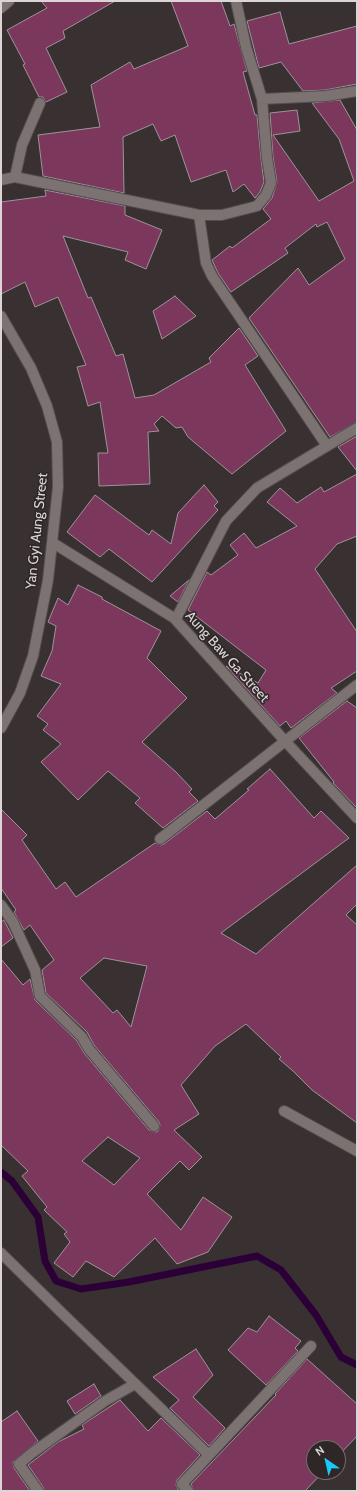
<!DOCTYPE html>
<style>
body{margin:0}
#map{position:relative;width:358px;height:1492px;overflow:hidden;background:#393131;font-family:Cabin,sans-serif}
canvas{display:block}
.frame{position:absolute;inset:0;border:2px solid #dbd5d5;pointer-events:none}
.north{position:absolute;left:306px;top:1440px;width:40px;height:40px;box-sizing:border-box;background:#2f2727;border:1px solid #746d6d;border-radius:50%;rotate:326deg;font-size:11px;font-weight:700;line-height:16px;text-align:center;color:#dbd5d5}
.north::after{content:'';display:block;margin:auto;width:14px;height:18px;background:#16cafb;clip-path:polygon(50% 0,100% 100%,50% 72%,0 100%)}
</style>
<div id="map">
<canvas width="358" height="1492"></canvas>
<div class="frame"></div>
<div class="north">N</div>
</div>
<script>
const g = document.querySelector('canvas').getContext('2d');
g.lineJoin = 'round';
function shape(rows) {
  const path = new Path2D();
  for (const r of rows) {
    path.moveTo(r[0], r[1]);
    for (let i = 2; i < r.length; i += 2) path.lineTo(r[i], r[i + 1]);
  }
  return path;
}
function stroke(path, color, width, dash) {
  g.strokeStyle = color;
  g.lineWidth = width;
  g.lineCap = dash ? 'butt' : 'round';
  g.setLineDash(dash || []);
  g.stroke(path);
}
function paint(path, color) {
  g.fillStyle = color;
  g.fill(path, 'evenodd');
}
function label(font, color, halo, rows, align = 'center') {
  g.font = font + ' Cabin,sans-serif';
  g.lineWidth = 3;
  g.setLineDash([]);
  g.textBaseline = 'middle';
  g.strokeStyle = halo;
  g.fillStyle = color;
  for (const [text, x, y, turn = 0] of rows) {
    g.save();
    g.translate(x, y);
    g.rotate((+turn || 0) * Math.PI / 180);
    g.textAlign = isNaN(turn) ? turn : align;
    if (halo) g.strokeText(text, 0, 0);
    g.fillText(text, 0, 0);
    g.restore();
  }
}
stroke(shape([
 [1,1172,12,1181,38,1217,45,1261,56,1281,81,1289,129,1282,257,1256,281,1270,316,1315,341,1357,357,1365]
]), '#2b0037', 7);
const building = shape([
 [41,1,115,1,63,31,65,38,46,48,67,92,46,102,43,97,39,97,23,65,25,64,7,30,47,8,41,1],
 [171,1,221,1,230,26,234,24,247,71,243,72,255,115,257,115,261,159,264,182,260,192,255,198,244,184,233,192,226,170,191,182,175,135,161,141,153,124,123,137,124,193,43,176,38,135,100,127,91,85,130,62,134,69,188,46,171,1],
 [280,12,289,44,357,26,357,84,325,90,303,91,281,62,259,68,247,21,280,12],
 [340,100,357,130,357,422,330,437,249,318,298,268,309,285,345,259,327,222,317,227,316,224,285,248,288,253,231,292,218,273,212,260,230,246,232,248,271,219,263,209,272,198,277,182,273,157,270,113,297,110,300,131,273,135,319,201,354,181,339,139,312,103,340,100],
 [45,190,125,206,125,215,162,230,146,269,125,260,128,252,63,236,88,298,91,297,116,356,123,354,135,398,154,395,211,362,209,358,239,328,258,356,245,365,286,431,232,474,188,437,182,427,176,428,162,416,154,424,159,431,148,432,150,484,99,486,98,453,108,453,100,402,88,406,77,367,86,365,58,297,35,307,25,282,1,294,1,202,46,196,45,190],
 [175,296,196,316,162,339,153,311,175,296],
 [357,436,357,471,338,447,357,436],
 [357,474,357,536,337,544,315,569,357,632,357,671,331,688,337,693,291,728,286,721,280,726,226,666,258,683,266,670,188,610,207,572,211,575,238,555,230,545,244,533,256,548,297,526,267,502,280,488,297,503,321,487,324,492,357,474],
 [204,485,218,502,214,506,218,510,152,582,109,549,100,557,67,532,95,495,149,535,152,530,171,544,178,513,204,485],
 [189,580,178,602,170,596,189,580],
 [78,585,102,597,102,599,161,631,147,658,187,698,142,742,176,772,192,789,189,792,198,801,163,828,135,803,140,798,108,771,78,800,41,762,61,744,43,730,48,724,37,716,61,684,41,676,52,651,56,626,48,622,58,598,68,605,78,585],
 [347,701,357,708,357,808,333,783,334,782,299,738,347,701],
 [270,769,314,818,321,811,349,838,221,933,256,954,357,865,357,904,346,915,357,925,357,1123,312,1090,293,1071,279,1059,281,1057,246,1024,215,1046,181,1085,199,1114,174,1130,202,1157,189,1170,180,1161,147,1194,181,1230,203,1197,232,1217,208,1252,177,1264,155,1238,114,1277,86,1261,73,1277,54,1263,70,1242,64,1234,67,1232,44,1210,47,1207,22,1176,28,1171,1,1145,1,959,23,985,30,979,35,1000,77,1041,84,1053,149,1130,156,1132,158,1131,160,1125,159,1122,94,1045,87,1032,46,993,42,970,54,960,30,925,24,930,14,912,16,910,1,888,1,809,27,835,22,840,56,889,65,882,76,897,155,843,161,845,164,844,207,811,215,819,249,790,247,789,270,769],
 [104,958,147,966,131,1027,117,1010,113,1013,80,978,104,958],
 [108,1137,140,1158,114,1185,82,1161,108,1137],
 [4,920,13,938,1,947,1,922,4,920],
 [269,1316,301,1341,295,1348,298,1351,266,1385,228,1350,248,1328,257,1332,269,1316],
 [196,1349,213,1375,193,1397,225,1428,209,1446,170,1408,179,1400,153,1377,196,1349],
 [307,1359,357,1404,357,1436,338,1456,338,1448,314,1448,314,1472,323,1472,305,1491,194,1491,191,1484,276,1395,275,1394,307,1359],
 [94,1384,101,1396,75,1414,67,1401,94,1384],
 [120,1400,148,1431,161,1418,200,1455,177,1480,176,1485,179,1491,44,1491,43,1487,28,1465,58,1442,84,1429,82,1425,120,1400],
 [17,1411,38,1441,13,1462,14,1468,30,1491,1,1491,1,1422,17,1411]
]);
paint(building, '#7b375c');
stroke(building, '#9d9498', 1);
const lane = shape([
 [1,8,9,1],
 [40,996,82,1037,89,1049,154,1126],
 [284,1111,357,1151],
 [38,1491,19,1464,32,1453,105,1401,135,1384]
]);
const street = shape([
 [262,99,326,96,357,91],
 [15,177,22,145,40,103],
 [1,180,15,177,199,215,206,263,212,276,327,446],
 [199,215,222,215,257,206,266,195,271,183,267,158,262,99,246,47,236,1],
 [1,316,31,368,47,406,57,442,58,487,48,580,33,656,20,693,1,728],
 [53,543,174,618,285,741,357,818],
 [174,618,178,615,226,521,257,488,357,428],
 [160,839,357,685],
 [1,905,13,922,35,970,40,996],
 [1,1253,64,1315,209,1455],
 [188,1491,182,1484,311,1346]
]);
stroke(lane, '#544e4e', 12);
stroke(street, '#544e4e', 12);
stroke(lane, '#7c7272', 10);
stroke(street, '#7c7272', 10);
label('14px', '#dbd5d5', '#2f2727', [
 ["Yan Gyi Aung Street",37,531,-84],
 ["Aung Baw Ga Street",227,657,48]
]);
</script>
